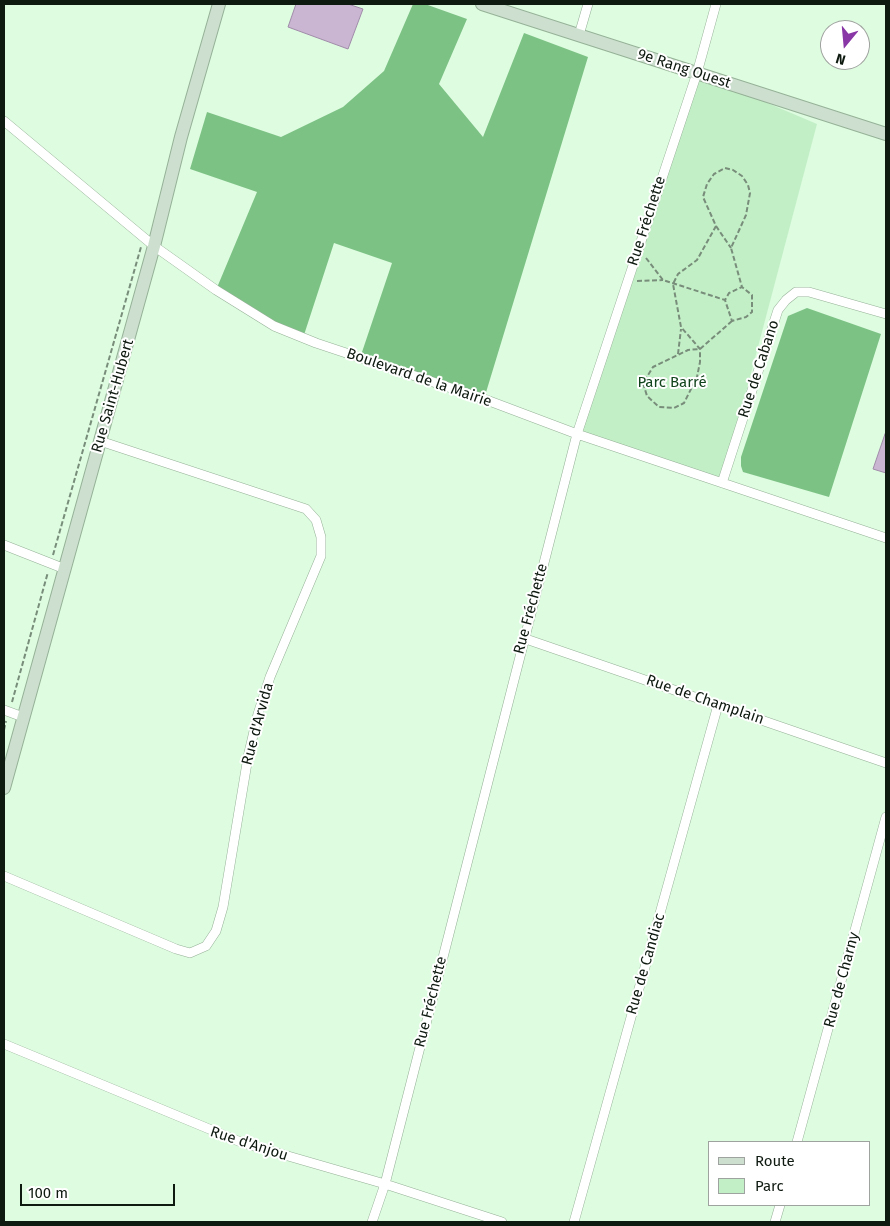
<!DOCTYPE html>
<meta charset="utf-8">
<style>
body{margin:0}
#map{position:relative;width:890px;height:1226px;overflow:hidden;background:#defce0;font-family:"Fira Sans",sans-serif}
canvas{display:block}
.frame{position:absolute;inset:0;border:5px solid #0e1910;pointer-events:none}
.legend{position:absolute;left:708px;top:1141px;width:162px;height:65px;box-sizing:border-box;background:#fff;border:1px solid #9fa39f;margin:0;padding:6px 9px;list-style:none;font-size:15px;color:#0e1910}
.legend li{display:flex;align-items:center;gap:10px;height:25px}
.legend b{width:25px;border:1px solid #9fa39f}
.north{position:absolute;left:820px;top:20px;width:50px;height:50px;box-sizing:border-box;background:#fff;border:1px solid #9fa39f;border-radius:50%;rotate:197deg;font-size:14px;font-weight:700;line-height:20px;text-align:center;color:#0e1910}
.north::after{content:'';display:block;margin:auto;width:18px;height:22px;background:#8937a6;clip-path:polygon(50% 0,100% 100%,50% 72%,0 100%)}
.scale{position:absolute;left:20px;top:1184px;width:155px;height:22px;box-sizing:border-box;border:2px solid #0e1910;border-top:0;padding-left:6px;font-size:15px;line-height:18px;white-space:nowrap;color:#0e1910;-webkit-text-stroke:4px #fff;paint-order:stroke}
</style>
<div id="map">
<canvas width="890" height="1226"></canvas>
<div class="frame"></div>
<ul class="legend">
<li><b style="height:6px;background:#cde0cf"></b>Route</li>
<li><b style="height:14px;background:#c3efc7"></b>Parc</li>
</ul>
<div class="north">N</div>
<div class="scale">100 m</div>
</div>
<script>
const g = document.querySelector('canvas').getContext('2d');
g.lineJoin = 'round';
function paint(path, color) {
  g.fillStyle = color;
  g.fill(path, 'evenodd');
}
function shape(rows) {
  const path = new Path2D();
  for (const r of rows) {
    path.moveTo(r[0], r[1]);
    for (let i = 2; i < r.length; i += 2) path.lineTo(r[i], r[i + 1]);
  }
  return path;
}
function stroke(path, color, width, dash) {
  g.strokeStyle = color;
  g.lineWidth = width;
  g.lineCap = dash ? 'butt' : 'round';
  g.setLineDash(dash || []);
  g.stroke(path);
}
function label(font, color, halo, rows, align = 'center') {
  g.font = font + ' "Fira Sans",sans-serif';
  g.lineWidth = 4;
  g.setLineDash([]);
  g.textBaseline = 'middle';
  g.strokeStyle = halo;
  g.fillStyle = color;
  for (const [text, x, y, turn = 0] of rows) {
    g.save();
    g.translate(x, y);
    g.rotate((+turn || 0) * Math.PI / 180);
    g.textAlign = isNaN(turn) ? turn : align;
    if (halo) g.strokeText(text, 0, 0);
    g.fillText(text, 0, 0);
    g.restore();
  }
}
paint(shape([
 [697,73,817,124,722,483,577,434]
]), '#c3efc7');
paint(shape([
 [413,4,425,4,467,19,439,84,483,137,524,33,588,57,484,399,360,358,392,263,334,243,303,338,216,290,257,192,190,169,207,112,281,137,343,107,384,71],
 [807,308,881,334,829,497,743,472,741,466,741,457,788,316]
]), '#7dc285');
const building = shape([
 [296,4,348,4,363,9,348,49,288,27,296,4],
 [885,434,886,434,886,473,873,469,885,434]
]);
paint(building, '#cab5d3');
stroke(building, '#a08ca9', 1);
const street = shape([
 [579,35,588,4],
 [4,121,154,246,216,290,274,326,316,343,484,399,577,434,886,538],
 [722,483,778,310,786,300,796,292,809,292,886,314],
 [4,545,65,569],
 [523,638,886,763],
 [4,710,23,717],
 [4,876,176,949,190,953,206,946,216,931,223,907,248,757,258,714,270,677,321,556,321,537,316,520,306,509,100,441],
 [4,1044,243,1143,385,1184,502,1222],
 [797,1142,886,817],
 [372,1222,385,1184,577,434,697,73,716,4],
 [574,1222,718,705],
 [775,1222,780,1205]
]);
const secondary = shape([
 [482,4,886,134],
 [4,788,154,246,181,137,219,4]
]);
stroke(street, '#95b197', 10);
stroke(secondary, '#95b197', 14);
stroke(shape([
 [716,226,731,248],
 [646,258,663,280,725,300,732,321,746,317,752,312,752,295,742,287,729,293,725,300],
 [637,281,663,280],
 [732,321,700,349,688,350,653,367,643,383,647,396,659,407,674,408,684,403,697,377,700,362,700,349,681,327,673,284,678,274,697,260,716,226,703,197,707,184,714,174,725,168,733,170,742,176,748,185,750,193,746,215,731,248,742,287],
 [678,354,681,329],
 [53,555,141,247],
 [12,702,48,572],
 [4,730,6,721]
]), '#788d7a', 2, [5, 2.5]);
stroke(street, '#fff', 9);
stroke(secondary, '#cde0cf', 12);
label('15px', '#0e1910', '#fff', [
 ["9e Rang Ouest",684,69,18],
 ["Rue Fréchette",647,221,-72],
 ["Rue de Cabano",759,369,-72],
 ["Boulevard de la Mairie",419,378,19],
 ["Rue Saint-Hubert",113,396,-74],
 ["Rue Fréchette",531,609,-75],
 ["Rue de Champlain",705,700,19],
 ["Rue d'Arvida",258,724,-75],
 ["Rue de Candiac",646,964,-74],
 ["Rue de Charny",842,980,-75],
 ["Rue Fréchette",431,1002,-76],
 ["Rue d'Anjou",249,1144,18]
]);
label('15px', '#12441c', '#fff', [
 ["Parc Barré",672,383]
]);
</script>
